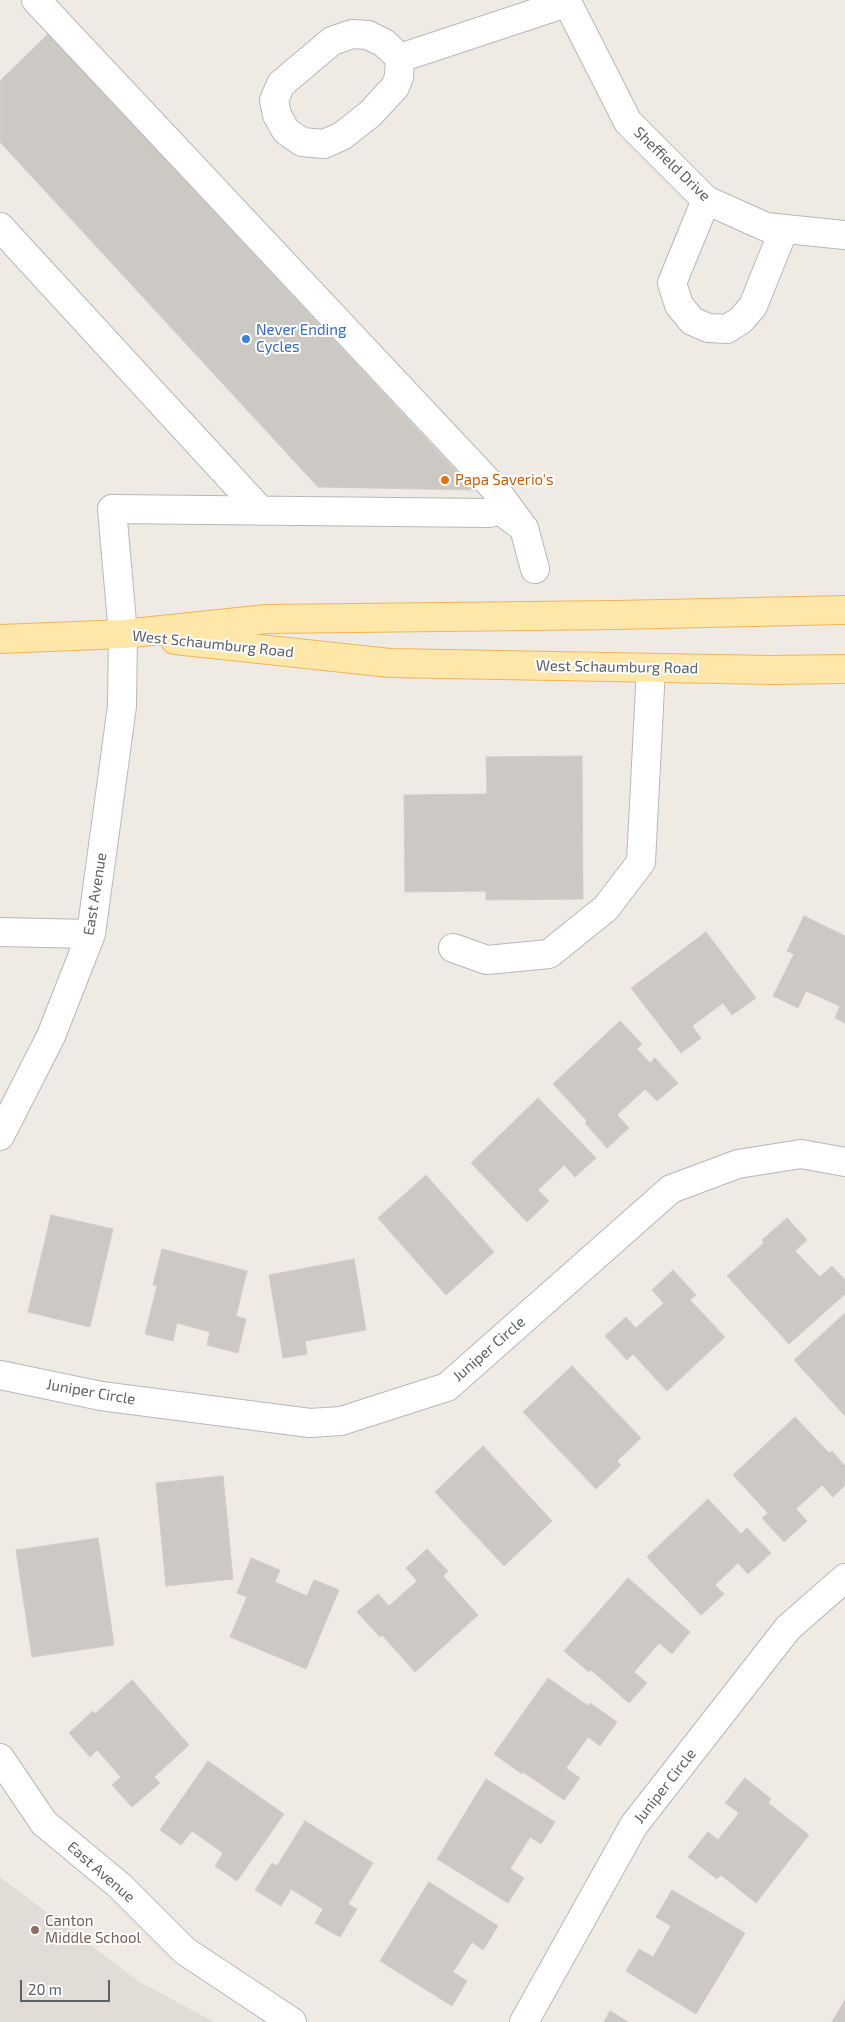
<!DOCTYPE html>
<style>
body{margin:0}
#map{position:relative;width:845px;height:2022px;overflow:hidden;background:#efebe4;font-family:"Exo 2",sans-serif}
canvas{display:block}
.scale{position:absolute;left:20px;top:1980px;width:90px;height:22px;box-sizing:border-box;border:2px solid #5c6165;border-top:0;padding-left:6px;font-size:15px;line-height:18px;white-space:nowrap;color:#5c6165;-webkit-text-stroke:4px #fff;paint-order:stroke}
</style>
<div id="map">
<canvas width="845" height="2022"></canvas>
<div class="scale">20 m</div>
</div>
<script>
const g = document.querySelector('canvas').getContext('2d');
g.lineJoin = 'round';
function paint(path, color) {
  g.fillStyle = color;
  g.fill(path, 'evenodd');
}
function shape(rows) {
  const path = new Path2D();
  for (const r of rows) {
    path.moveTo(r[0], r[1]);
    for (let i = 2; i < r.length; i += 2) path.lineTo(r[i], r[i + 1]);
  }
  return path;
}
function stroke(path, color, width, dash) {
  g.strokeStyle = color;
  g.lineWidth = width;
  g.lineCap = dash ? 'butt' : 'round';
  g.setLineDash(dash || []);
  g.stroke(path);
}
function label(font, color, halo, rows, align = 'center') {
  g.font = font + ' "Exo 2",sans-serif';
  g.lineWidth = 4;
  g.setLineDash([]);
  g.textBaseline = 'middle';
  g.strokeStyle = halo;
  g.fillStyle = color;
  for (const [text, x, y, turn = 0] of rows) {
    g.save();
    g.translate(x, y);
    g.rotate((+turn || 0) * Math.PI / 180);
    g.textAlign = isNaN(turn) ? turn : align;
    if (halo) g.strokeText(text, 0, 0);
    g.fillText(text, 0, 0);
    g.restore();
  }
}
paint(shape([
 [0,1877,138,1981,214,2022,0,2022]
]), '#e1dcd5');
const building = shape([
 [48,34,474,490,318,487,0,142,0,81,48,34],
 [582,756,583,899,486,900,486,891,405,892,404,795,487,794,486,757,582,756],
 [804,916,845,936,845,1023,835,1018,840,1006,806,991,798,1008,773,996,794,954,787,951,804,916],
 [706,932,756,998,732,1015,723,1003,692,1026,701,1038,681,1053,631,988,706,932],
 [620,1021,642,1044,637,1049,650,1063,655,1058,678,1083,657,1101,645,1089,617,1115,629,1128,607,1148,585,1123,587,1121,553,1084,620,1021],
 [538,1098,596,1158,575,1177,564,1165,538,1190,549,1201,527,1222,471,1163,538,1098],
 [426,1175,494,1252,446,1295,378,1218,426,1175],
 [51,1215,113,1229,90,1327,28,1312,51,1215],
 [787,1218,807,1240,795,1251,820,1277,832,1266,845,1280,845,1294,789,1344,727,1276,764,1243,762,1240,787,1218],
 [162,1249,247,1271,236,1316,246,1319,238,1353,207,1345,210,1332,177,1323,173,1341,145,1334,157,1286,153,1285,162,1249],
 [354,1259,366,1330,305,1341,307,1354,283,1358,269,1275,354,1259],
 [673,1270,696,1295,690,1300,725,1337,667,1391,633,1354,627,1360,605,1336,626,1317,636,1328,664,1303,652,1290,673,1270],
 [845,1313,845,1416,794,1360,845,1313],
 [572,1366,641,1438,617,1461,621,1465,596,1489,523,1412,572,1366],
 [795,1417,829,1453,832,1451,845,1466,845,1485,833,1497,822,1485,796,1509,807,1521,784,1542,762,1518,768,1513,733,1475,795,1417],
 [483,1446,552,1521,504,1566,435,1492,483,1446],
 [223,1476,233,1579,166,1586,156,1483,223,1476],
 [708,1499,741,1534,747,1528,771,1553,748,1574,738,1563,715,1585,724,1594,701,1615,647,1557,708,1499],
 [98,1538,114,1645,32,1657,16,1550,98,1538],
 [427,1549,448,1571,443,1576,478,1615,415,1672,382,1635,380,1637,357,1612,378,1594,389,1606,417,1581,406,1568,427,1549],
 [251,1558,280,1570,275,1582,307,1596,314,1580,339,1590,306,1669,230,1637,247,1597,237,1593,251,1558],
 [628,1578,690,1632,672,1654,659,1643,634,1672,647,1683,629,1703,591,1670,589,1672,564,1651,628,1578],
 [548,1678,588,1706,590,1703,617,1722,600,1746,588,1737,566,1768,580,1778,564,1800,523,1772,522,1774,494,1754,548,1678],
 [132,1680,189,1745,154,1777,160,1783,132,1807,112,1785,121,1777,97,1750,90,1757,69,1733,93,1711,95,1714,132,1680],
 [208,1761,284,1814,237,1881,215,1866,223,1853,192,1831,181,1845,160,1830,208,1761],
 [745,1778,771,1799,768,1803,809,1835,756,1903,721,1875,717,1879,688,1857,708,1832,718,1840,739,1813,725,1803,745,1778],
 [486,1779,555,1822,541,1844,530,1837,510,1869,524,1878,508,1903,437,1859,486,1779],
 [305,1821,373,1863,348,1904,357,1909,340,1937,315,1923,323,1909,291,1889,281,1906,255,1890,272,1863,277,1866,305,1821],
 [429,1882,498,1926,483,1950,472,1942,453,1972,467,1981,452,2006,380,1961,429,1882],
 [672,1890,745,1933,696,2014,626,1971,639,1949,653,1957,671,1926,656,1917,672,1890],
 [845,2000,845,2022,832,2022,845,2000],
 [610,2011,628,2022,604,2022,610,2011]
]);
paint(building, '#ccc8c3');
stroke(building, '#d3ccc2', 1);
const minor = shape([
 [36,0,495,489,520,523],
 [566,0,628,122,706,200,766,227,845,235],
 [352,34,368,35,384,43,400,58,399,77,395,87,370,114,342,136,324,144,302,142,286,131,277,115,274,100,281,84,332,41,352,34],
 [400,58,566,3],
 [706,200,672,283,679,305,692,321,708,328,727,329,741,320,753,306,784,229],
 [0,227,261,511],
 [0,932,91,934],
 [453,948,487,960,549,954,606,908,641,862,651,668],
 [0,1136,51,1036,91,934,122,706,123,634,112,509,489,513,501,511,524,528,535,569],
 [0,1375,101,1396,310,1423,341,1421,447,1387,671,1189,738,1164,801,1154,845,1162],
 [0,1758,44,1823,120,1886,185,1951,292,2022],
 [524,2022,634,1825,788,1628,845,1578]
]);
const major = shape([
 [0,639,123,634,267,619,616,615,845,610],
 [175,640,390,663,772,670,845,669]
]);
stroke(minor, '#b5b8bb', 30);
stroke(major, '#f1b45a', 30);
stroke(minor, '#fff', 28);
stroke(major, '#ffe6a9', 28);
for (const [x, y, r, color] of [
 [246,339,5,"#3f7fe0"],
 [445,480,5,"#e8710a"],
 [35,1930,5,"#8d6e63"]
]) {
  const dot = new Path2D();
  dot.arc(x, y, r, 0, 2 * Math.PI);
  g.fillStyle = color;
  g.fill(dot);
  stroke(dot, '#fff', 2);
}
label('15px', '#5c6165', '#fff', [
 ["Sheffield Drive",672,164,44],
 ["West Schaumburg Road",213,644,6],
 ["West Schaumburg Road",617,667,1],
 ["East Avenue",95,894,-81],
 ["Juniper Circle",489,1349,-41],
 ["Juniper Circle",91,1392,10],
 ["Juniper Circle",665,1786,-52],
 ["East Avenue",101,1872,41]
]);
label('15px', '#366cbe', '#fff', [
 ["Never Ending",256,330],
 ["Cycles",256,347]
], 'left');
label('15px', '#c56008', '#fff', [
 ["Papa Saverio's",455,480]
], 'left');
label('15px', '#785e54', '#fff', [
 ["Canton",45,1921],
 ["Middle School",45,1938]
], 'left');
</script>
